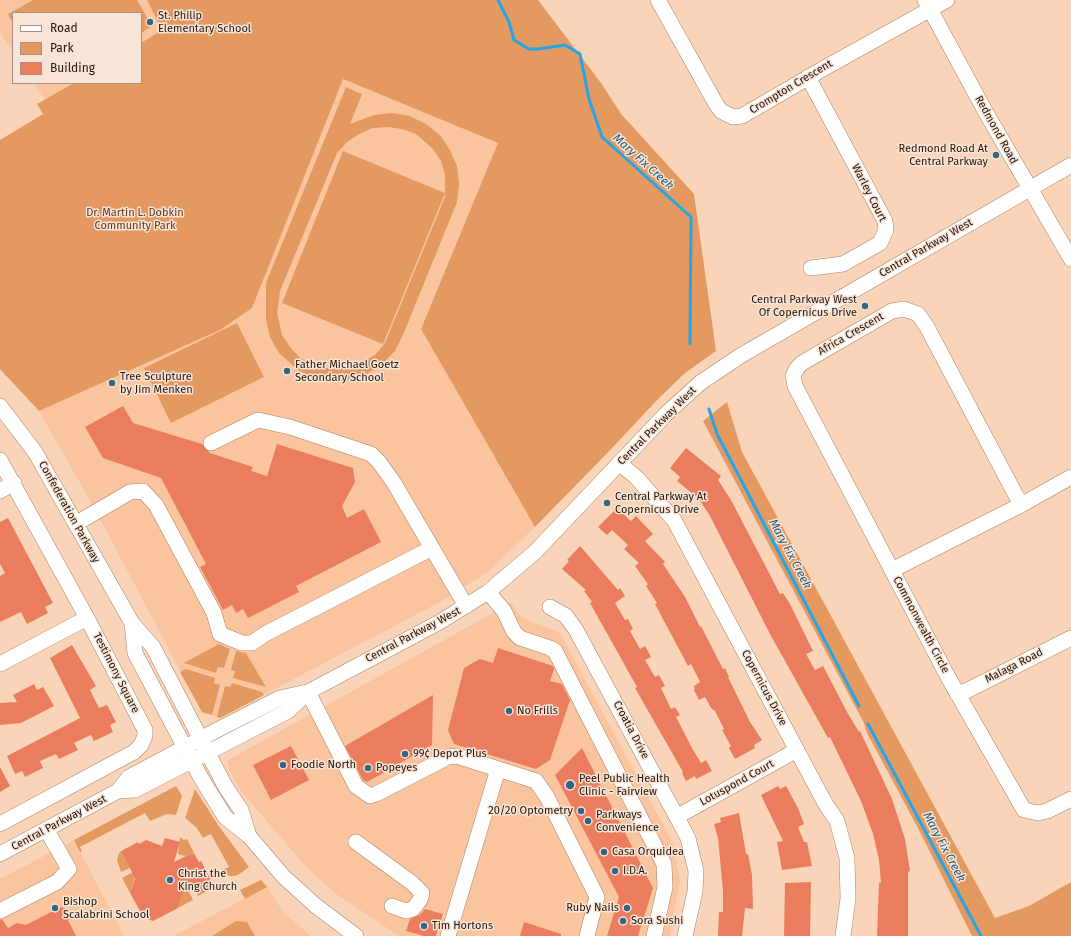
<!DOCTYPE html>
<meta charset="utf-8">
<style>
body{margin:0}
#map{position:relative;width:1071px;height:936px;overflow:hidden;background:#fad4b9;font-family:"Fira Sans",sans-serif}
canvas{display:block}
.legend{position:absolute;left:12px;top:12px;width:130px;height:72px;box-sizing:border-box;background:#f9e5d8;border:1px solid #a49184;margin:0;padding:5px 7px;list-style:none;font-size:12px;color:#241407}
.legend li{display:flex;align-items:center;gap:8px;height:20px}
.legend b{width:20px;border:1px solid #a49184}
</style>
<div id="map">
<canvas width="1071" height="936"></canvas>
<ul class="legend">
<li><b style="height:5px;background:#fff"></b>Road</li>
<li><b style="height:11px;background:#e39960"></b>Park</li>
<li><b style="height:11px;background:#ea7d5d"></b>Building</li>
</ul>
</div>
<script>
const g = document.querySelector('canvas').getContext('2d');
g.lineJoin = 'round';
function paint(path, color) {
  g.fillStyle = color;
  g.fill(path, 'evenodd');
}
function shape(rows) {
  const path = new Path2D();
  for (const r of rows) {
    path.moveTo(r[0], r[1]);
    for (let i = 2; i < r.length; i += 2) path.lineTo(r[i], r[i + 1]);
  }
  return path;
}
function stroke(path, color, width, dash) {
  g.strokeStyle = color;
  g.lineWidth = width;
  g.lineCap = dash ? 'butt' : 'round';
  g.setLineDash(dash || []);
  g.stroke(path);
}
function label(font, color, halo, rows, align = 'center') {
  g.font = font + ' "Fira Sans",sans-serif';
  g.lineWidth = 3;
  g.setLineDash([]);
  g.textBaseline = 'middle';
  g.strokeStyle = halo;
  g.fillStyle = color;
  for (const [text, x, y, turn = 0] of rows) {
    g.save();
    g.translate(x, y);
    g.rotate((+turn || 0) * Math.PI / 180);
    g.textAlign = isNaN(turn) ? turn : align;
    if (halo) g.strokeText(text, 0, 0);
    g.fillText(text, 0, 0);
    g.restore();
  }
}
paint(shape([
 [0,0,147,0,163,30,141,43,141,13,13,13,13,52,0,32],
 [342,79,499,143,421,329,535,527,488,572,440,602,220,718,202,712,92,504,39,411,220,330,252,308],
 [33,83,74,83,45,100],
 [511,603,522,618,560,633,673,843,680,881,670,936,399,936,336,894,308,869,240,790,229,770,228,760],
 [74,840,124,936,0,936,0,879],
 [267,887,284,913,311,936,173,936]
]), '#fac59e');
paint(shape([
 [33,0,137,0,152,26,141,33,141,13,13,13,13,23,8,14],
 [147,0,538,0,601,83,622,115,694,194,716,351,685,373,656,401,616,444,535,527,421,329,498,143,343,79,252,308,220,330,39,411,0,369,0,140,43,114,37,104,74,83,141,83,141,43,162,30],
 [346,87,362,94,350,124,374,115,392,113,410,116,426,124,440,135,450,150,457,166,459,184,457,202,403,335,395,351,382,364,367,374,350,380,332,382,315,378,299,371,279,353,270,337,266,320,266,283],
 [388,127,402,129,416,134,433,149,441,161,445,175,445,197,385,343,376,354,357,366,335,369,320,367,300,358,290,347,282,335,277,313,280,291,337,153,347,142,359,134,373,128],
 [343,151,445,193,383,344,282,303],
 [237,323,264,377,171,423,144,368],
 [727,402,742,452,995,918,1029,906,1071,882,1071,936,972,936,919,830,867,733,864,723,703,421],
 [219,644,230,649,224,668,218,667,216,673,184,663],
 [236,651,246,653,266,687,233,678,235,671,231,670],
 [186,669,215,678,214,683,220,685,212,715,202,712,180,672],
 [232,683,262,692,264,695,220,718,217,717,225,686,230,687],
 [176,786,182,796,176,815,167,814,150,821,145,813,80,847,82,851,80,852,74,840],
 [195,789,218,825,249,867,241,873,235,876,229,876,221,871,229,867,211,834,203,838,196,827,185,818],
 [180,837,184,840,187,839,195,855,190,854,185,856,178,854],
 [121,851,130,868,121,872,117,860,119,853],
 [137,870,130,893,122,878],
 [210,878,211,886,207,891,198,896,193,887],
 [261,880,267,887,245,899,240,890],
 [185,884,193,900,178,908],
 [236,921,247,922,255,936,212,936]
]), '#e39960');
stroke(shape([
 [498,0,509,22,514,40,529,49,538,49,565,45,580,54,589,99,602,137,691,217,690,344],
 [709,409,717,434,859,706],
 [868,724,981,936]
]), '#23a5e7', 3);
paint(shape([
 [123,406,133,423,202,444,210,453,253,467,251,471,267,476,277,444,353,468,355,482,342,506,347,518,364,509,381,542,296,586,299,592,248,618,243,609,236,613,232,605,223,610,200,567,206,564,161,478,103,458,85,427],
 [686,448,721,476,718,480,731,500,780,594,783,593,790,604,813,651,806,654,815,670,823,666,847,712,859,732,860,731,892,799,905,839,910,871,908,872,908,936,877,936,879,883,881,883,879,860,873,834,861,801,830,737,828,738,770,634,710,516,699,499,677,481,680,477,670,468],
 [617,508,631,521,636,516,653,534,645,541,665,562,663,564,685,597,700,627,701,626,723,669,725,668,729,677,728,677,750,722,762,740,754,745,755,748,735,759,729,748,731,746,722,730,724,729,715,711,711,708,705,697,699,700,694,690,695,689,694,686,700,682,691,664,688,666,655,604,657,603,646,586,648,584,635,566,639,563,624,549,628,545,612,530,607,535,598,527],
 [8,518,53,603,45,607,48,613,27,624,21,612,0,622,0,576,5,573,0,564,0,522],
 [580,546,618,590,620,588,625,596,615,603,625,620,628,619,633,629,630,631,640,649,645,646,651,657,645,660,655,677,659,675,665,686,661,688,671,709,675,707,680,715,676,717,692,748,701,763,706,760,712,771,696,779,695,776,686,781,682,773,683,772,635,688,637,687,590,603,592,602,584,591,586,590,562,569,569,561,567,560],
 [72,645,96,686,90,690,99,708,107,705,116,722,110,725,113,732,94,741,91,735,74,743,78,750,59,759,56,754,40,761,43,768,25,777,22,771,15,774,7,756,80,718,50,658],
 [498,648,553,666,554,669,550,681,562,684,570,700,550,760,536,769,454,744,448,730,464,668,480,659,493,663],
 [34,684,37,690,43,687,54,706,21,723,0,725,0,703,17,702,13,695],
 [433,695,432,745,367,782,363,780,345,746],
 [291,746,309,780,271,800,253,765],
 [582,748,653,888,638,936,607,936,619,897,555,775],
 [0,767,10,786,0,792],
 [778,786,780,789,786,786,798,808,804,824,798,827,804,842,807,842,812,866,782,870,777,842,783,841,761,795],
 [739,813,746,854,748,854,752,875,753,909,745,908,742,936,718,936,719,912,723,912,723,891,718,838,714,824,721,822,720,818],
 [165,838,180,842,174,862,190,854,195,855,199,862,201,861,210,878,183,892,178,908,153,921,144,918,130,893,135,878,121,851,138,842,139,844,146,840,162,846],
 [811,882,810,936,784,936,785,883],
 [61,907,67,910,71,918,68,920,76,936,0,936,0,920,2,919,8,928,17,923,26,925],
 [425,909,443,914,436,936,424,936,406,931,410,919,420,915],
 [524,922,561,934,561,936,520,936]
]), '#ea7d5d');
const minor = shape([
 [658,0,716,104,721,111,733,117,742,116,828,66,947,0],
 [925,0,985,111,1071,259],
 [808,77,885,221,886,230,880,243,843,264,811,268],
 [0,406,35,452,132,623,153,647,225,786,241,810,249,836],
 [211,443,258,420,290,427,371,454,379,462,394,483,432,548],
 [0,460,87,618,145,730,145,736,141,745,134,752,0,824],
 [619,463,636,477,674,520,825,803,837,821,847,858,848,898,843,936],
 [0,491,14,483],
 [1021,505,927,327,918,314,904,309,892,311,802,363,797,368,793,376,795,386,948,677,1024,810,1038,813,1047,811,1071,799],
 [77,523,130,492,143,491,156,505,214,613,220,634,242,643,252,643,265,634,432,548,466,606],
 [892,570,1021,505,1071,477],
 [488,592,504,611,514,632,520,638,550,648,555,651,664,864,665,887,654,936],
 [550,607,566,616,576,630,688,838,696,871,695,892,685,936],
 [132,623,135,653,201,778,225,817,249,836,284,877,316,906,356,936],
 [0,664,87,618],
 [308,692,356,786,370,796,376,794,448,757,457,756,536,781,547,797,597,897,587,936],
 [958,695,1071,638],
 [118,791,135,790,288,711,308,692,438,623,488,592,535,552,667,413,700,383,740,356,1071,165],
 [678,816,797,750],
 [356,842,412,883,422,893,420,900,413,909,406,911,392,906],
 [0,854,118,791,129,777,219,729,280,698,307,692],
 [0,911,57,882,69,869,46,829],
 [448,936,498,769]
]);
stroke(minor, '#ac8060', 16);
stroke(minor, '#fff', 15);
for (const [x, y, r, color] of [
 [150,22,4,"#346583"],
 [996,155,4,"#346583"],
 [865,306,4,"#346583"],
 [287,371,4,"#346583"],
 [112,383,4,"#346583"],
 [607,503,4,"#346583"],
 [509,711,4,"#346583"],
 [405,754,4,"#346583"],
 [283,765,4,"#346583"],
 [368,768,4,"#346583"],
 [570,785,5,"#346583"],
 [581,811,4,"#346583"],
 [588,821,4,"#346583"],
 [604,852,4,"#346583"],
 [615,871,4,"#346583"],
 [170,880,4,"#346583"],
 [55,908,4,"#346583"],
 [627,908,4,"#346583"],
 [623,921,4,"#346583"],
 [424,926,4,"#346583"]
]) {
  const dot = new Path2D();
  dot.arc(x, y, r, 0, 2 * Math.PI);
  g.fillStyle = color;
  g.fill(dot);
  stroke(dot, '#f9e5d8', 1.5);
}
label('11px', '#241407', '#f9e5d8', [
 ["St. Philip",158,16],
 ["Elementary School",158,29],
 ["Redmond Road At",988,149,"right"],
 ["Central Parkway",988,162,"right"],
 ["Central Parkway West",857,300,"right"],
 ["Of Copernicus Drive",857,313,"right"],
 ["Father Michael Goetz",295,365],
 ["Secondary School",295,378],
 ["Tree Sculpture",120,377],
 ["by Jim Menken",120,390],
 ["Central Parkway At",615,497],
 ["Copernicus Drive",615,510],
 ["No Frills",517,711],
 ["99¢ Depot Plus",413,754],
 ["Foodie North",291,765],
 ["Popeyes",376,768],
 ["Peel Public Health",579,779],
 ["Clinic - Fairview",579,792],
 ["20/20 Optometry",573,811,"right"],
 ["Parkways",596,815],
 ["Convenience",596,828],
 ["Casa Orquidea",612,852],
 ["I.D.A.",623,871],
 ["Christ the",178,874],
 ["King Church",178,887],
 ["Bishop",63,902],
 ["Scalabrini School",63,915],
 ["Ruby Nails",619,908,"right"],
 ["Sora Sushi",631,921],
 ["Tim Hortons",432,926]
], 'left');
label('11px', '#241407', '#f9e5d8', [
 ["Crompton Crescent",791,87,-31],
 ["Redmond Road",996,130,61],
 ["Warley Court",869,193,63],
 ["Central Parkway West",926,248,-30],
 ["Africa Crescent",851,334,-30],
 ["Central Parkway West",657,426,-45],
 ["Confederation Parkway",69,512,61],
 ["Commonwealth Circle",921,625,62],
 ["Central Parkway West",413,635,-28],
 ["Malaga Road",1014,666,-27],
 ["Testimony Square",116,673,63],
 ["Copernicus Drive",764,688,62],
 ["Croatia Drive",631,730,62],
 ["Lotuspond Court",737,783,-29],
 ["Central Parkway West",59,823,-28]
]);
label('11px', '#5c3719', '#f9e5d8', [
 ["Dr. Martin L. Dobkin",135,213],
 ["Community Park",135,226]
]);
label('italic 12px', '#2a5975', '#f9e5d8', [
 ["Mary Fix Creek",643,162,42],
 ["Mary Fix Creek",790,554,62],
 ["Mary Fix Creek",944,847,62]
]);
</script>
